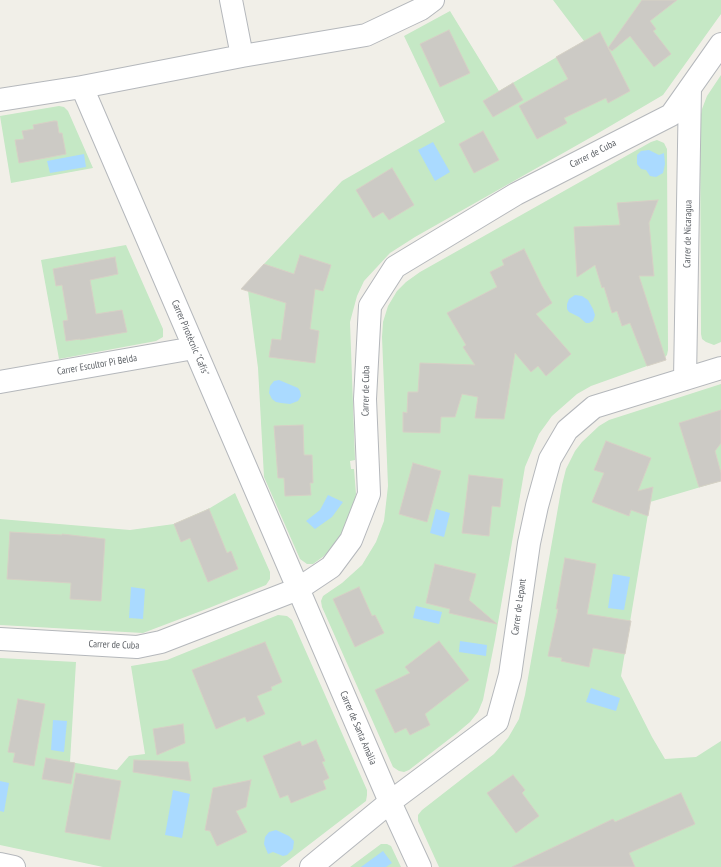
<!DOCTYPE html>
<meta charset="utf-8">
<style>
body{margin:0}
canvas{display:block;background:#f1efe8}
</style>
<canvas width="721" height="867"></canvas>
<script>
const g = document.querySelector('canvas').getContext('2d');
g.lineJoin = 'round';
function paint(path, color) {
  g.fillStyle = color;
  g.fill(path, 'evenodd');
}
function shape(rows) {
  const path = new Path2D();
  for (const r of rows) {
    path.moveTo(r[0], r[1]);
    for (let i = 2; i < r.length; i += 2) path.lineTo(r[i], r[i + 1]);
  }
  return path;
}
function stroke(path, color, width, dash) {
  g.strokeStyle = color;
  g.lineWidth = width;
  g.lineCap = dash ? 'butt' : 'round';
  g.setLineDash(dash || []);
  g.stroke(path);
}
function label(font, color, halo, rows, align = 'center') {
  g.font = font + ' "PT Sans Narrow",sans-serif';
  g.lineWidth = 3.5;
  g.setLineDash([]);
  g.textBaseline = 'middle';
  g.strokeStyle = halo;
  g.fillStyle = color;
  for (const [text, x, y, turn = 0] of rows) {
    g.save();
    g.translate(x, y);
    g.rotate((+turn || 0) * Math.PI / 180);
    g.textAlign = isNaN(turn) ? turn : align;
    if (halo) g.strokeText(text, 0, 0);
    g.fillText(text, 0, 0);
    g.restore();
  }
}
paint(shape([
 [553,0,721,0,721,14,663,95,595,135,415,237,390,253,364,281,357,296,350,322,355,460,350,461,351,469,354,469,356,494,352,514,342,536,324,556,313,564,307,564,300,559,264,477,258,368,248,291,264,264,342,181,445,122,404,36,450,11,499,91,584,41],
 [721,75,721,342,714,345,706,342,702,339,701,334,700,120,702,109,707,96],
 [59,106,64,107,68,111,93,168,11,183,0,116],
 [657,140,664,143,667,149,668,350,667,355,661,361,591,386,577,394,552,416,539,434,525,467,495,640,483,700,478,712,470,722,457,733,409,770,404,772,399,771,393,767,322,607,321,601,323,596,342,583,362,565,376,542,384,521,388,486,382,337,383,322,388,306,397,291,406,282,420,272,651,142],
 [126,245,163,329,163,337,156,341,59,359,41,260],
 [721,384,721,481,650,502,621,676,652,737,665,759,696,757,721,741,721,867,439,867,418,821,418,815,422,810,494,754,508,738,519,719,525,695,562,485,566,469,575,451,582,442,599,426,609,420],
 [235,493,270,572,270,579,266,585,209,608,143,633,0,625,0,519,130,530,174,524,210,508],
 [278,615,287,616,292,620,367,790,367,795,366,801,280,867,103,867,0,845,0,658,76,662,70,762,117,770,129,756,145,754,131,666,167,660],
 [381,844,387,844,391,846,401,867,350,867]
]), '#c5e8c5');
paint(shape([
 [433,142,450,172,435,181,418,150],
 [649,150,659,155,664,153,665,164,663,173,656,177,650,176,646,170,641,169,637,164,637,155,641,151],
 [84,154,86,167,50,173,47,161],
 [575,295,582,296,588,300,593,309,595,315,593,321,589,323,586,323,579,317,569,312,567,309,567,304,569,299],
 [279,380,298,388,300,391,301,396,298,401,290,404,281,403,276,402,272,399,269,393,270,386,274,381],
 [328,495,343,502,332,517,315,529,306,521,320,510],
 [436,509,450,513,444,537,430,533],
 [613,574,630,577,624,610,608,608],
 [131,587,145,589,143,619,129,618],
 [416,606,442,612,439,624,413,618],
 [460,641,487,645,486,656,459,652],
 [591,688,620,698,616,711,586,702],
 [53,720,67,721,64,752,51,750],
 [0,781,9,783,4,812,0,811],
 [173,790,190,794,182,838,165,835],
 [276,830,289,836,294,841,293,849,287,855,283,856,273,852,268,854,264,844,265,837,269,832],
 [383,851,392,863,386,867,361,867]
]), '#aadaff');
const building = shape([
 [642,0,677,0,650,21,656,29,653,31,671,54,654,67,630,36,612,51,608,48,642,0],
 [449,30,470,73,440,87,420,44,449,30],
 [600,32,630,91,608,103,606,98,564,118,567,123,537,139,519,106,568,79,556,57,600,32],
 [513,83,523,100,493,117,483,101,513,83],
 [54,121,57,121,59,133,62,133,66,154,19,163,15,140,24,139,22,131,34,129,33,125,54,121],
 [483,131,499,160,474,173,459,144,483,131],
 [392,168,414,205,389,220,383,212,373,218,356,190,392,168],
 [658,200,649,223,654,276,639,276,666,360,647,366,630,323,622,326,617,311,612,313,604,287,602,288,595,265,577,277,574,227,620,225,617,203,658,200],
 [524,249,542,286,552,303,536,314,571,354,546,376,538,366,531,372,515,353,504,419,475,418,478,397,462,394,455,417,441,417,440,433,403,432,403,412,407,413,408,392,418,392,420,363,475,365,463,347,466,345,447,313,497,287,490,272,504,265,502,260,524,249],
 [300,255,331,265,323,291,315,289,310,329,319,331,315,363,269,357,272,339,281,340,286,303,241,289,264,264,294,274,300,255],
 [115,257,118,274,90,280,96,314,122,310,127,332,80,340,80,339,66,341,63,321,68,320,62,285,56,286,53,269,115,257],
 [721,410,721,443,715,451,721,473,721,481,699,487,679,423,721,410],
 [303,425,304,455,312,455,313,483,310,483,311,495,285,496,284,478,278,478,274,426,303,425],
 [606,441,651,458,638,491,653,487,648,516,631,510,629,516,592,502,604,473,594,470,606,441],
 [413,463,441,471,427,522,399,514,413,463],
 [469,475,503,479,500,507,492,506,489,536,462,533,469,475],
 [209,509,227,553,231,551,238,569,208,582,190,538,181,542,174,524,209,509],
 [10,532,62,535,62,534,105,539,101,601,70,599,71,583,7,579,10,532],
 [565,558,596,564,587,614,631,621,625,654,593,648,589,667,561,661,562,658,548,656,558,609,556,609,565,558],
 [435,564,476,574,469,600,497,624,449,613,450,609,426,603,435,564],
 [359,587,372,616,375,615,384,633,355,647,333,599,359,587],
 [439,641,469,680,425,714,430,725,410,735,406,728,395,733,375,690,410,673,405,667,439,641],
 [265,642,282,682,271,687,272,690,257,696,265,714,247,722,245,717,216,729,192,670,265,642],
 [18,699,45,704,34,766,13,762,15,753,8,752,18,699],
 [183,724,185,743,157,755,153,729,183,724],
 [316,740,325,761,322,762,329,778,323,781,326,789,291,803,288,795,280,798,263,756,300,741,302,746,316,740],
 [46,758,75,763,71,784,42,779,46,758],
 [134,760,188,762,191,781,133,772,134,760],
 [76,773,121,781,110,840,65,832,76,773],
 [513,775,525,790,522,793,539,816,516,833,487,793,513,775],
 [251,780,246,807,236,811,247,832,217,846,210,831,205,830,213,788,251,780],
 [681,793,695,824,629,853,635,867,512,867,613,819,615,822,681,793]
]);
paint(building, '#cccac5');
stroke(building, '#d6d1c6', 1);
const street = shape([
 [231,0,242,56],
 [82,87,390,802,420,867],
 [0,100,82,87,242,56,366,35,421,9,433,0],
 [685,379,690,88],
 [0,382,194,348],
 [0,639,137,647,161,642,298,589,331,567,351,540,369,494,365,399,370,306,395,267,516,194,671,115,721,44],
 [0,864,14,867],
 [311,867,390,802,497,722,510,675,529,543,537,506,550,459,567,430,594,407,721,368]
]);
stroke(street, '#b5b8bc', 24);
stroke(street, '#fff', 22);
label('10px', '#5f6368', '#fff', [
 ["Carrer de Cuba",593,154,-27],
 ["Carrer de Nicaragua",688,234,-89],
 ["Carrer Pirotècnic \"Cafís\"",190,338,67],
 ["Carrer Escultor Pi Belda",97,365,-10],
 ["Carrer de Cuba",366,391,-89],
 ["Carrer de Lepant",519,607,-82],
 ["Carrer de Cuba",114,645,2],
 ["Carrer de Santa Amàlia",358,728,67]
]);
</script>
